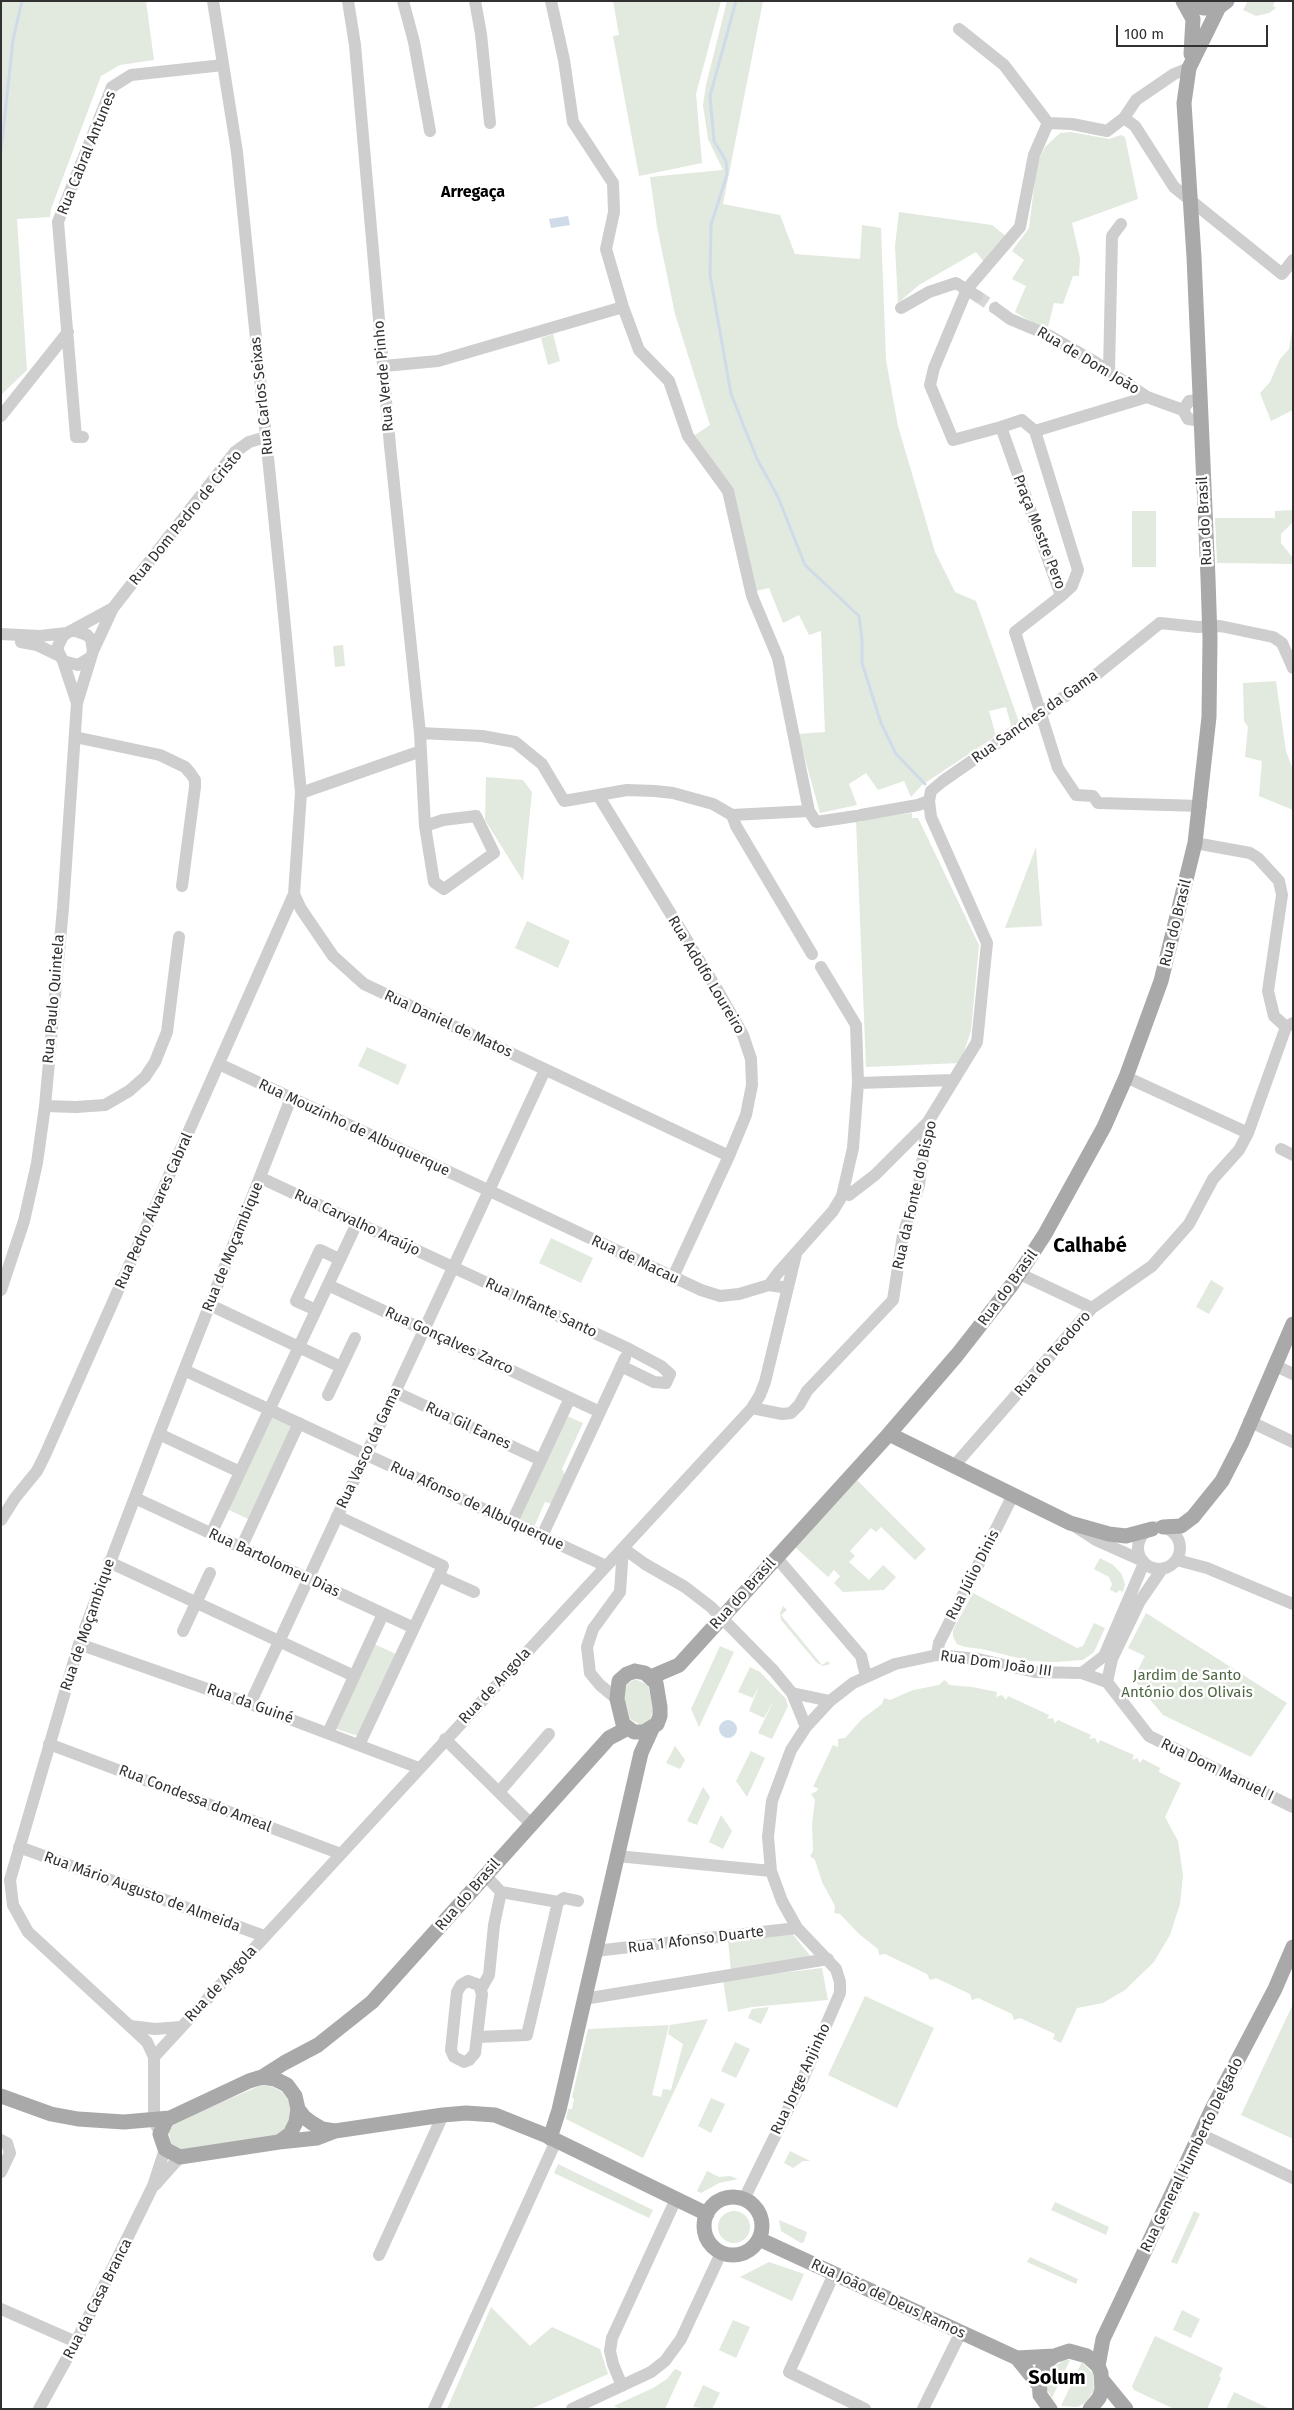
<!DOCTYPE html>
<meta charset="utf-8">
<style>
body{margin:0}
#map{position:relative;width:1294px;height:2410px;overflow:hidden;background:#fff;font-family:"Fira Sans",sans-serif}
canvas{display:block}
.frame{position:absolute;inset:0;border:2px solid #313131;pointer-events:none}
.scale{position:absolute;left:1116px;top:25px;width:152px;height:22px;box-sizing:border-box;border:2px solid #313131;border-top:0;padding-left:6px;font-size:15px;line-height:18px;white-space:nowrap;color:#313131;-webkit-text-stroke:4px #fff;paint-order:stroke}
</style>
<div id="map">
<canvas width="1294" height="2410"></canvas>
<div class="frame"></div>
<div class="scale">100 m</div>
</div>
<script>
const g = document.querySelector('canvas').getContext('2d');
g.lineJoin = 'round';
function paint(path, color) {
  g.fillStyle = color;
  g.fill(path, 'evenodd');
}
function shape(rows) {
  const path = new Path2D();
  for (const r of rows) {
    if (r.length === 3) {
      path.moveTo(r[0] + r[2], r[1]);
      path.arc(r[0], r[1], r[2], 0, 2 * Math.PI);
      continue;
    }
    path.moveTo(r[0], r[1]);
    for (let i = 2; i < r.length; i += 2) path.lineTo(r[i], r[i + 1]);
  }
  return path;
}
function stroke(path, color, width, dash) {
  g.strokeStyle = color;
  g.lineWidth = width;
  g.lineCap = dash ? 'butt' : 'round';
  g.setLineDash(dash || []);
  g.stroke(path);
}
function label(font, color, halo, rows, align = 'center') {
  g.font = font + ' "Fira Sans",sans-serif';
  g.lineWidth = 5;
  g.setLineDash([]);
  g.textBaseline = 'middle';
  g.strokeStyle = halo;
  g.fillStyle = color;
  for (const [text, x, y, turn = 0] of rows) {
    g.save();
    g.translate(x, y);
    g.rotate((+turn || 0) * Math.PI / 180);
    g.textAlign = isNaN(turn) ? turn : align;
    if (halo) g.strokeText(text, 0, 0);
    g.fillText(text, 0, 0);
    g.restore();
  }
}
paint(shape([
 [1,1,146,1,154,60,120,65,101,76,51,209,50,217,17,219,27,370,1,395],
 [613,1,721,1,696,94,702,163,639,176,613,36,619,35],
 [727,1,763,1,723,204,780,215,795,254,860,259,862,225,881,228,886,360,898,426,935,552,955,592,976,601,1019,722,1012,729,1006,707,989,711,996,736,922,785,911,797,904,781,878,790,866,773,849,784,857,805,820,813,798,734,825,732,821,631,809,635,799,615,783,623,769,588,756,591,733,489,695,435,710,425,675,314,657,227,650,177,723,170,708,139,703,105,706,85],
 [1248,1,1275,1,1273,6,1276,8,1269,13,1256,16,1243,10],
 [1071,132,1109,139,1121,135,1125,137,1138,199,1072,223,1080,258,1079,276,1073,276,1063,304,1054,303,1047,331,1015,312,1026,286,1012,279,1024,260,1012,251,1029,228,1037,163,1045,147,1060,133],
 [899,212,992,225,1007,237,984,262,976,252,919,285,898,303,895,246],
 [1293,324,1293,410,1271,421,1260,393,1270,382,1280,359,1289,349],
 [553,334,560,361,548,365,541,338],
 [1293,510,1293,522,1281,534,1281,543,1293,558,1293,564,1217,563,1215,518,1275,518,1275,511],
 [1132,511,1156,511,1156,567,1132,567],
 [343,645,345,666,335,667,333,646],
 [1276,681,1286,751,1293,770,1293,810,1259,796,1262,761,1245,757,1248,727,1244,721,1243,683],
 [486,777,523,780,532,792,523,881,485,820],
 [912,813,912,818,918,818,979,945,971,1031,960,1063,866,1067,856,820],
 [1036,847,1042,926,1005,928],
 [527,921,570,941,558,968,515,948],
 [367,1047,407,1065,398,1085,358,1066],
 [551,1238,593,1258,581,1283,539,1263],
 [1211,1280,1224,1288,1209,1314,1196,1307],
 [272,1415,295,1426,250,1520,227,1509],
 [567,1416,583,1423,562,1469,565,1475,552,1504,545,1502,534,1527,519,1520],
 [857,1480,926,1549,915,1560,881,1527,876,1532,871,1528,850,1551,855,1556,849,1562,869,1580,883,1565,896,1577,884,1590,843,1592,834,1583,840,1576,834,1570,828,1577,795,1547],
 [1100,1558,1113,1565,1121,1573,1125,1584,1123,1592,1119,1590,1117,1593,1110,1590,1112,1584,1109,1577,1094,1569],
 [973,1593,1077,1648,1083,1646,1094,1623,1105,1628,1094,1652,1083,1660,1055,1662,1030,1661,982,1649,965,1647,957,1644,953,1637,953,1630],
 [783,1606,787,1610,781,1615,822,1665,828,1661,830,1664,823,1666,817,1663,781,1620,780,1613],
 [1146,1613,1287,1703,1251,1757,1163,1715,1133,1679,1145,1656,1128,1648],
 [374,1644,396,1654,358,1736,334,1728],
 [720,1646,734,1652,699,1727,691,1709],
 [750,1667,760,1672,786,1699,788,1706,772,1739,758,1733,774,1700,764,1718,749,1711,760,1684,753,1698,738,1692],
 [635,1679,648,1685,653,1708,650,1720,641,1725,630,1719,624,1698,625,1686],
 [944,1680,947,1682,949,1685,972,1687,997,1692,996,1697,1002,1695,1006,1700,1008,1696,1049,1715,1047,1719,1053,1718,1055,1723,1058,1720,1091,1735,1089,1739,1095,1738,1098,1744,1100,1740,1134,1755,1132,1760,1137,1758,1140,1763,1143,1759,1160,1768,1159,1772,1181,1783,1165,1817,1178,1841,1183,1875,1180,1904,1170,1935,1154,1962,1125,1990,1103,2003,1077,2008,1061,2043,1053,2039,1055,2034,1020,2018,1014,2020,1012,2014,978,1998,972,2000,970,1994,936,1978,930,1980,927,1974,885,1954,879,1955,878,1949,859,1934,840,1914,834,1913,835,1906,822,1882,815,1860,810,1856,813,1851,812,1825,815,1800,811,1794,817,1791,818,1788,813,1787,833,1745,838,1747,838,1739,845,1738,862,1719,882,1704,884,1698,890,1700,913,1690,939,1685],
 [675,1746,685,1760,680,1769,666,1763],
 [751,1751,765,1758,747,1797,736,1781],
 [703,1787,710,1797,697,1825,687,1821],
 [721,1815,732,1831,723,1849,709,1842],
 [791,1932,812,1958,731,1972,728,1940],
 [822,1968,828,2000,752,2007,728,2012,723,1980],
 [865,1996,934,2028,897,2108,828,2075],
 [1293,2004,1293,2139,1241,2115],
 [769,2007,761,2024,748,2018,752,2009],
 [708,2019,643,2158,566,2119,568,2109,572,2109,574,2099,572,2097,588,2029,669,2025,652,2095,661,2097,663,2089,671,2090,683,2044,668,2034,670,2025],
 [735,2042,750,2049,736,2078,721,2071],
 [262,2085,273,2087,282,2092,288,2100,291,2110,289,2120,284,2129,276,2136,185,2151,173,2147,170,2142,169,2130,177,2121],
 [711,2098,725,2104,711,2133,698,2126],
 [790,2151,810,2161,803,2161,793,2168,784,2163],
 [558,2164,653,2210,649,2218,554,2173],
 [707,2171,719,2177,730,2176,738,2179,719,2183,701,2193,697,2191],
 [1055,2202,1109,2227,1106,2235,1051,2210],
 [734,2227,16],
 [1194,2211,1200,2214,1177,2264,1171,2262],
 [779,2220,807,2232,804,2242,801,2243,781,2231],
 [1030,2257,1078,2279,1076,2284,1027,2262],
 [769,2262,804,2274,792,2301,740,2277],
 [491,2307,530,2346,552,2327,600,2349,608,2374,531,2409,447,2409],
 [1182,2310,1200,2319,1191,2338,1173,2330],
 [733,2320,750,2327,736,2358,719,2350],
 [1155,2336,1223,2368,1219,2376,1221,2378,1207,2409,1174,2409,1134,2390,1132,2386],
 [1065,2360,1070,2360,1052,2398,1046,2388,1048,2373,1053,2367],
 [1082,2362,1093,2374,1094,2390,1085,2403,1077,2407,1061,2406],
 [675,2369,682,2372,665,2409,620,2409,614,2406,653,2388,667,2379],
 [703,2385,720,2393,712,2409,693,2407],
 [1234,2392,1270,2409,1226,2409]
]), '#e2e9de');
paint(shape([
 [568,216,570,225,551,228,549,219],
 [728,1729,9]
]), '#d0dbe9');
stroke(shape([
 [736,1,710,96,714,141,726,161,727,174,711,225,710,275,731,394,757,459,778,497,805,565,859,616,862,639,862,663,881,723,896,754,925,784],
 [1,151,13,40,22,1]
]), '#d0dbe9', 3);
stroke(shape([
 [977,296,995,308]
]), '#d6d6d6', 12, [12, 6]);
stroke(shape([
 [213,1,237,152,281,585,301,793,294,894,301,909,333,956,364,984,729,1156],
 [348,1,355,45,390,446,420,733,425,826,434,882,444,889,494,853,476,816,443,820,425,826],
 [403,1,414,42,430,131],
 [475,1,481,34,490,123],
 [551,1,564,60,573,122,613,183,614,212,606,249,623,307,639,350,669,381,688,436,728,491,752,596,778,658,809,811],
 [959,29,1004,65,1048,123,1072,124,1107,131,1124,118,1136,100,1174,74,1189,68],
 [1124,118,1135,126,1174,187,1282,274,1293,260],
 [901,308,929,292,956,283,977,296],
 [995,308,1010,319,1048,335,1095,362,1147,397,1183,410],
 [384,366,438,361,623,307],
 [1109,371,1112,236,1121,224],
 [1200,400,1189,401,1183,410,1188,419,1201,421],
 [1,416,68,332],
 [1022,420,1035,431,1078,570,1072,586,1061,596,1001,427,1022,420],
 [1001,427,953,440,930,385,934,368,967,289,1020,227,1034,155,1048,123],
 [1035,431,1147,397],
 [83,437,76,437,58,222,61,214,112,87,131,75,223,65],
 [1061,596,1015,632,1058,768,1076,795,1093,796,1098,803,1201,806],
 [70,631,76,631,87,635,91,639,93,651],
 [67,633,63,636,58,646,58,651,63,661,78,665,91,657],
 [1,634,40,636,67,633,113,608,235,452,249,442,266,437],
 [21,642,37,645,60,656],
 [63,661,77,703],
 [420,733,482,736,515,742,542,764,564,801,627,790,655,791,673,793,713,804,732,815,809,811,816,822,856,816],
 [75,737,160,755,185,767,191,774,195,780,195,787,182,886],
 [301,793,421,751],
 [598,795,718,991,743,1035,751,1059,752,1085,746,1115,729,1156,673,1277],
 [732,815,736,826,812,954],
 [861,815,918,805,929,801],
 [1195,843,1250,853,1258,858,1279,881,1282,895,1268,991,1274,1016,1286,1027],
 [219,1064,701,1290,720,1296,739,1294,769,1285,788,1288],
 [1126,1077,1248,1133],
 [858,1083,953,1080],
 [45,1106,76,1107,105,1105,129,1091,145,1077,155,1062,167,1032,179,937],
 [1281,1149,1293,1155],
 [261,1178,629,1349,661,1366,670,1374,666,1383,654,1382,621,1366],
 [849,1195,875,1175,928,1122],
 [1020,1274,1092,1308],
 [328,1285,570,1398],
 [769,1285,778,1273,833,1211,842,1196,853,1148,858,1083,856,1025,821,967],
 [1,1290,24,1221,37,1163,45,1106,63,908,77,703,93,651,113,608],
 [210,1305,341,1367],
 [316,1310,296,1301,320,1250,339,1259],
 [1274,1365,1293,1374],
 [184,1370,606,1566],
 [395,1392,541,1460],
 [328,1395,355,1338],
 [752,1408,782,1414,791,1413,799,1405,807,1391,893,1300,903,1235,919,1185,928,1122,977,1042,987,943,931,817,929,801,931,791,943,781,1097,674,1160,623,1198,627,1220,626,1273,637,1282,643,1293,668],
 [600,1412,625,1358],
 [1249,1421,1293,1442],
 [159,1434,240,1472],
 [954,1466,1092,1308,1152,1266,1189,1224,1213,1179,1239,1150,1248,1133,1286,1027,1293,1023],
 [135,1498,414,1628],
 [337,1516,443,1566,359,1745],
 [1,1520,15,1498,37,1471,45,1455,294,894],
 [512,1522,570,1398,600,1412,542,1536],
 [1076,1527,1096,1540,1143,1561],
 [1159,1548,21],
 [211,1534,357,1223],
 [241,1548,299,1423],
 [623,1548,645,1564],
 [776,1557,861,1656,866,1676],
 [1177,1560,1207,1568,1293,1604],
 [109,1562,354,1676],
 [438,1576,474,1592],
 [183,1631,210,1573],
 [79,1644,250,1704,419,1768],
 [937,1655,939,1643,1013,1495],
 [773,1670,792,1693,806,1727],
 [1082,1673,1104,1656,1144,1563],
 [1107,1682,1112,1659,1140,1601,1162,1569],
 [792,1693,830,1701],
 [617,1699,600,1685,590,1673,587,1647,593,1629,620,1592,623,1548],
 [250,1704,545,1070],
 [328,1733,383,1614],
 [445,1739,530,1823],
 [49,1744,341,1854],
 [499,1792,549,1734],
 [19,1847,264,1936],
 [617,1856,771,1871],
 [558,1902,564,1898,578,1901],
 [595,1951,797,1928],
 [468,1981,479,1985,482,1994,475,2053,469,2060,464,2062,454,2057,451,2050,457,1992,461,1985,468,1981],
 [481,1989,489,1975,494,1925,501,1892,485,1875],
 [584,1999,828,1959],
 [130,2026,155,2029,181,2027],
 [477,2037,527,2035,558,1902,501,1892],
 [154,2057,752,1408,760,1395,765,1382,796,1254],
 [157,2127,154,2120,154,2057,147,2042,28,1932,13,1905,10,1880,79,1644,159,1434,291,1098],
 [1200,2134,1293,2178],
 [1,2140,7,2143,10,2153,1,2172],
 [155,2185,180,2157],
 [744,2199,801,2083,840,1993,840,1982,836,1969,797,1928,782,1901,771,1871,768,1837,772,1801,791,1750,806,1727,830,1701,853,1683,895,1664,937,1655,978,1659,1035,1672,1082,1673,1107,1682,1149,1736,1293,1807],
 [379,2255,443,2115],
 [834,2274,789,2372,865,2409],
 [1,2309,76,2342],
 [622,2386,613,2364,610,2351,612,2338,676,2199],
 [39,2409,76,2342,153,2186,165,2149],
 [434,2409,556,2141],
 [572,2409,651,2372,665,2361,681,2339,721,2253],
 [923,2409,961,2332]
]), '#cecece', 12);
stroke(shape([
 [1183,1,1193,19,1191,54],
 [1184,1,1203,8,1219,7],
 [889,1434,1070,1523,1109,1534,1126,1536,1152,1529],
 [1163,1527,1181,1526,1193,1517,1222,1481,1242,1442,1293,1324],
 [635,1671,645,1673,656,1683,660,1707,660,1716,657,1724,644,1732,634,1732,623,1724,617,1699,619,1681,627,1674,635,1671],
 [651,1677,679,1665,889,1434,957,1355,1011,1286,1045,1234,1104,1127,1126,1077,1161,981,1195,843,1209,717,1210,639,1208,578,1194,257,1184,103,1189,68,1219,7,1227,1],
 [262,2077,284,2063,318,2045,372,2002,609,1738,628,1728],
 [262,2077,275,2079,287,2085,295,2096,298,2109,296,2122,290,2134,279,2142,180,2157,165,2149,160,2134,166,2121,170,2118,249,2081,262,2077],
 [1,2096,51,2114,78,2119,124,2122,170,2118],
 [298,2109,304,2117,312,2123,322,2129,335,2131],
 [550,2138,559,2110,641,1753,652,1729],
 [279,2142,317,2138,335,2131,443,2115,466,2113,495,2115,545,2135,707,2214],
 [733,2226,29],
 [759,2239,1017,2358,1038,2384],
 [1017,2358,1054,2356],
 [1098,2366,1103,2339,1213,2107,1275,1989,1293,1947],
 [1103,2381,1126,2409],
 [1050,2409,1040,2395,1039,2376,1045,2363,1054,2356,1069,2351,1087,2356,1098,2366,1101,2373,1102,2390,1099,2398,1090,2409]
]), '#a9a9a9', 15);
stroke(shape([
 [645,1564,685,1587,711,1607,773,1670]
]), '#cecece', 12);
label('15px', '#313131', '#fff', [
 ["Rua Cabral Antunes",87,153,-68],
 ["Rua de Dom João",1088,361,31],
 ["Rua Verde Pinho",384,376,-95],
 ["Rua Carlos Seixas",262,396,-96],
 ["Rua Dom Pedro de Cristo",186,518,-51],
 ["Rua do Brasil",1205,521,-93],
 ["Praça Mestre Pero",1039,532,69],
 ["Rua Sanches da Gama",1035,717,-35],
 ["Rua do Brasil",1176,923,-76],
 ["Rua Adolfo Loureiro",706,975,59],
 ["Rua Paulo Quintela",54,999,-85],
 ["Rua Daniel de Matos",448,1024,25],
 ["Rua Mouzinho de Albuquerque",354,1128,25],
 ["Rua da Fonte do Bispo",915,1195,-77],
 ["Rua Pedro Álvares Cabral",154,1211,-66],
 ["Rua Carvalho Araújo",357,1223,25],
 ["Rua de Moçambique",233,1247,-68],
 ["Rua de Macau",635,1260,25],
 ["Rua do Brasil",1008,1288,-54],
 ["Rua Infante Santo",541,1308,25],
 ["Rua Gonçalves Zarco",449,1341,25],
 ["Rua do Teodoro",1053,1354,-49],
 ["Rua Gil Eanes",468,1426,25],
 ["Rua Vasco da Gama",369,1448,-65],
 ["Rua Afonso de Albuquerque",477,1506,25],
 ["Rua Bartolomeu Dias",274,1563,25],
 ["Rua Júlio Dinis",973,1575,-63],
 ["Rua do Brasil",743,1594,-48],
 ["Rua de Moçambique",88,1625,-71],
 ["Rua Dom João III",996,1664,8],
 ["Rua de Angola",495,1686,-47],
 ["Rua da Guiné",250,1704,20],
 ["Rua Dom Manuel I",1217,1770,26],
 ["Rua Condessa do Ameal",195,1799,21],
 ["Rua Mário Augusto de Almeida",142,1892,20],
 ["Rua do Brasil",468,1895,-49],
 ["Rua 1 Afonso Duarte",696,1940,-7],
 ["Rua de Angola",221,1984,-47],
 ["Rua Jorge Anjinho",801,2079,-65],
 ["Rua General Humberto Delgado",1192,2155,-64],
 ["Rua da Casa Branca",98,2299,-63],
 ["Rua João de Deus Ramos",888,2299,25]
]);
label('15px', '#4e6843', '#fff', [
 ["Jardim de Santo",1187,1676],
 ["António dos Olivais",1187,1693]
]);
label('bold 16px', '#000', '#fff', [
 ["Arregaça",473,193]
]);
label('bold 20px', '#000', '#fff', [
 ["Calhabé",1090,1246],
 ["Solum",1057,2378]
]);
</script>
